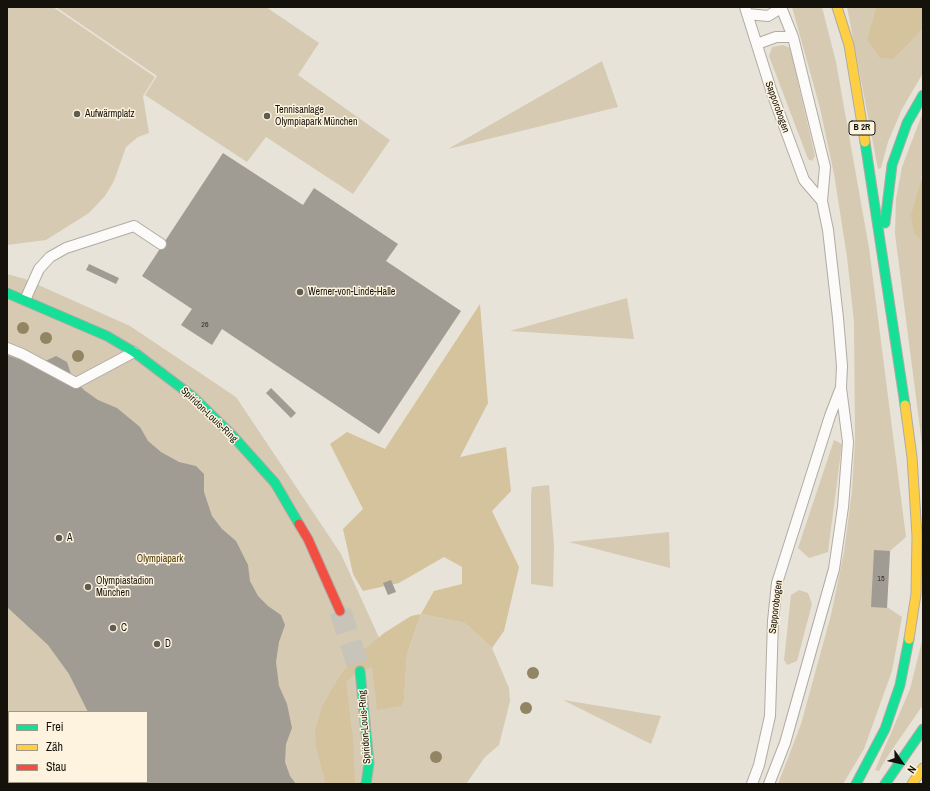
<!DOCTYPE html>
<meta charset="utf-8">
<style>
body{margin:0}
#map{position:relative;width:930px;height:791px;overflow:hidden;background:#e8e3d8;font-family:"Archivo Narrow",sans-serif}
canvas{display:block}
.frame{position:absolute;inset:0;border:8px solid #15120b;pointer-events:none}
.legend{position:absolute;left:8px;top:711px;width:140px;height:72px;box-sizing:border-box;background:#fdf3de;border:1px solid #a0998a;margin:0;padding:5px 7px;list-style:none;font-size:12px;color:#15120b}
.legend li{display:flex;align-items:center;gap:8px;height:20px}
.legend b{width:20px;border:1px solid #a0998a}
.north{position:absolute;left:882px;top:743px;width:40px;height:40px;-webkit-text-stroke:3px #fdf3de;paint-order:stroke;rotate:124deg;font-size:11px;font-weight:700;line-height:16px;text-align:center;color:#15120b}
.north::after{content:'';display:block;margin:auto;width:14px;height:18px;background:#15120b;clip-path:polygon(50% 0,100% 100%,50% 72%,0 100%)}
</style>
<div id="map">
<canvas width="930" height="791"></canvas>
<div class="frame"></div>
<ul class="legend">
<li><b style="height:5px;background:#16e098"></b>Frei</li>
<li><b style="height:5px;background:#ffcf43"></b>Zäh</li>
<li><b style="height:5px;background:#f24e42"></b>Stau</li>
</ul>
<div class="north">N</div>
</div>
<script>
const g = document.querySelector('canvas').getContext('2d');
g.lineJoin = 'round';
function paint(path, color) {
  g.fillStyle = color;
  g.fill(path, 'evenodd');
}
function shape(rows) {
  const path = new Path2D();
  for (const r of rows) {
    path.moveTo(r[0], r[1]);
    for (let i = 2; i < r.length; i += 2) path.lineTo(r[i], r[i + 1]);
  }
  return path;
}
function stroke(path, color, width, dash) {
  g.strokeStyle = color;
  g.lineWidth = width;
  g.lineCap = dash ? 'butt' : 'round';
  g.setLineDash(dash || []);
  g.stroke(path);
}
function label(font, color, halo, rows, align = 'center') {
  g.font = font + ' "Archivo Narrow",sans-serif';
  g.lineWidth = 3;
  g.setLineDash([]);
  g.textBaseline = 'middle';
  g.strokeStyle = halo;
  g.fillStyle = color;
  for (const [text, x, y, turn = 0] of rows) {
    g.save();
    g.translate(x, y);
    g.rotate((+turn || 0) * Math.PI / 180);
    g.textAlign = isNaN(turn) ? turn : align;
    if (halo) g.strokeText(text, 0, 0);
    g.fillText(text, 0, 0);
    g.restore();
  }
}
paint(shape([
 [7,7,53,7,155,77,143,96,149,133,138,137,126,147,114,181,105,196,89,213,46,240,7,245],
 [56,7,266,7,319,43,298,75,390,140,353,194,266,137,247,162,145,95,157,76],
 [792,7,822,7,836,62,869,248,906,537,890,551,887,607,902,617,892,671,864,749,843,784,778,784,801,724,831,615,844,552,852,491,855,440,854,322,847,257,834,174,820,108],
 [847,7,876,7,867,39,894,59,923,29,923,73,902,109,888,142,881,168,878,169],
 [783,45,790,48,815,156,812,161,808,159,769,56,772,47],
 [602,61,618,107,448,149],
 [923,112,923,174,921,178,923,241,923,452,895,234,896,199,902,167],
 [7,274,25,279,130,326,236,397,341,554,401,686,404,700,407,654,421,614,465,623,492,648,509,688,510,701,499,745,485,757,466,784,7,784],
 [9,712,147,712,147,782,9,782],
 [627,298,634,339,510,331],
 [834,440,842,444,828,552,809,558,798,548],
 [549,485,554,546,553,587,531,584,531,494,532,487],
 [669,532,670,568,569,542],
 [799,590,808,593,812,604,797,661,787,665,784,660,791,595],
 [923,637,923,705,887,757,879,771,875,770,910,689],
 [563,700,661,716,651,744]
]), '#d6cab2');
paint(shape([
 [876,7,923,7,923,29,894,59,880,58,867,39],
 [923,174,923,241,914,233,911,215],
 [480,304,488,403,460,457,506,447,511,491,492,511,519,567,504,631,492,648,465,623,421,614,407,654,404,700,401,706,377,710,372,667,357,671,346,682,353,740,355,784,326,784,316,747,315,731,322,707,332,689,342,673,357,656,384,633,411,616,421,614,434,591,462,584,462,567,444,557,399,583,363,591,353,574,343,529,363,509,330,444,347,432,385,449]
]), '#d4c39c');
paint(shape([
 [223,153,303,205,314,188,398,244,386,261,461,311,379,434,222,329,212,345,181,325,192,309,142,276],
 [89,264,119,278,116,284,86,270],
 [7,355,24,361,43,362,56,356,67,362,72,377,84,390,98,400,117,408,140,427,148,441,161,452,179,462,196,466,204,474,204,492,212,516,222,529,236,541,248,565,250,581,258,596,268,606,281,615,285,625,279,642,276,662,279,686,287,704,292,728,286,744,285,762,290,776,296,784,94,784,95,782,147,782,147,712,88,712,69,674,48,645,7,607],
 [271,388,296,413,291,418,266,393],
 [874,550,890,551,887,608,871,607],
 [391,580,396,592,388,595,383,583]
]), '#a09c94');
stroke(shape([
 [340,611,360,671]
]), '#c8c4b9', 22, [22, 11]);
const lane = shape([
 [745,7,772,93,804,180,822,201],
 [747,14,768,16,781,8],
 [757,44,776,37,793,37],
 [25,300,39,269,50,257,66,248,134,226,161,244],
 [7,348,22,354,76,383,134,352],
 [752,784,759,765,770,716,773,621,777,583,830,416,840,390],
 [769,784,785,743,834,569,843,507,848,442,841,388,842,366,838,318,828,230,822,201,825,167,793,37,781,7]
]);
const fast = shape([
 [865,142,905,405],
 [885,223,892,165,907,123,923,95],
 [7,293,107,336,134,352,192,396,232,435,275,483,299,524],
 [360,671,369,763,366,784],
 [856,784,885,729,900,685,909,639],
 [885,784,923,729]
]);
const slow = shape([
 [837,7,849,45,865,142],
 [905,405,912,457,917,536,916,594,909,639],
 [912,784,923,768]
]);
const jam = shape([
 [299,524,308,539,340,611]
]);
stroke(lane, '#b0aca4', 12);
stroke(fast, '#b0aca4', 11);
stroke(slow, '#b0aca4', 11);
stroke(jam, '#b0aca4', 11);
stroke(lane, '#fcfbf9', 10);
stroke(fast, '#16e098', 9);
stroke(slow, '#ffcf43', 9);
stroke(jam, '#f24e42', 9);
g.fillStyle = '#928563';
for (const [x, y] of [
 [23,328],
 [46,338],
 [78,356],
 [533,673],
 [526,708],
 [436,757]
]) {
  g.beginPath();
  g.arc(x, y, 6, 0, 2 * Math.PI);
  g.fill();
}
for (const [x, y, r, color] of [
 [77,114,4,"#5f5b53"],
 [267,116,4,"#5f5b53"],
 [300,292,4,"#5f5b53"],
 [59,538,4,"#5f5b53"],
 [88,587,4,"#5f5b53"],
 [113,628,4,"#5f5b53"],
 [157,644,4,"#5f5b53"]
]) {
  const dot = new Path2D();
  dot.arc(x, y, r, 0, 2 * Math.PI);
  g.fillStyle = color;
  g.fill(dot);
  stroke(dot, '#fdf3de', 1.5);
}
label('8px', '#38342d', null, [
 ["26",205,325],
 ["15",881,579]
]);
for (const [x, y, w] of [
 [862,128,26]
]) {
  const box = new Path2D();
  box.roundRect(x - w / 2, y - 7, w, 14, 3);
  g.fillStyle = '#fdf3de';
  g.fill(box);
  stroke(box, '#15120b', 1);
}
label('bold 9px', '#15120b', null, [
 ["B 2R",862,128]
]);
label('10px', '#15120b', '#fdf3de', [
 ["Sapporobogen",777,107,70],
 ["Spiridon-Louis-Ring",209,415,44],
 ["Sapporobogen",776,607,-83],
 ["Spiridon-Louis-Ring",365,727,-94]
]);
label('10px', '#15120b', '#fdf3de', [
 ["Tennisanlage",275,110],
 ["Olympiapark München",275,122],
 ["Aufwärmplatz",85,114],
 ["Werner-von-Linde-Halle",308,292],
 ["A",67,538],
 ["Olympiastadion",96,581],
 ["München",96,593],
 ["C",121,628],
 ["D",165,644]
], 'left');
label('10px', '#4b3804', '#fdf3de', [
 ["Olympiapark",160,559]
]);
</script>
